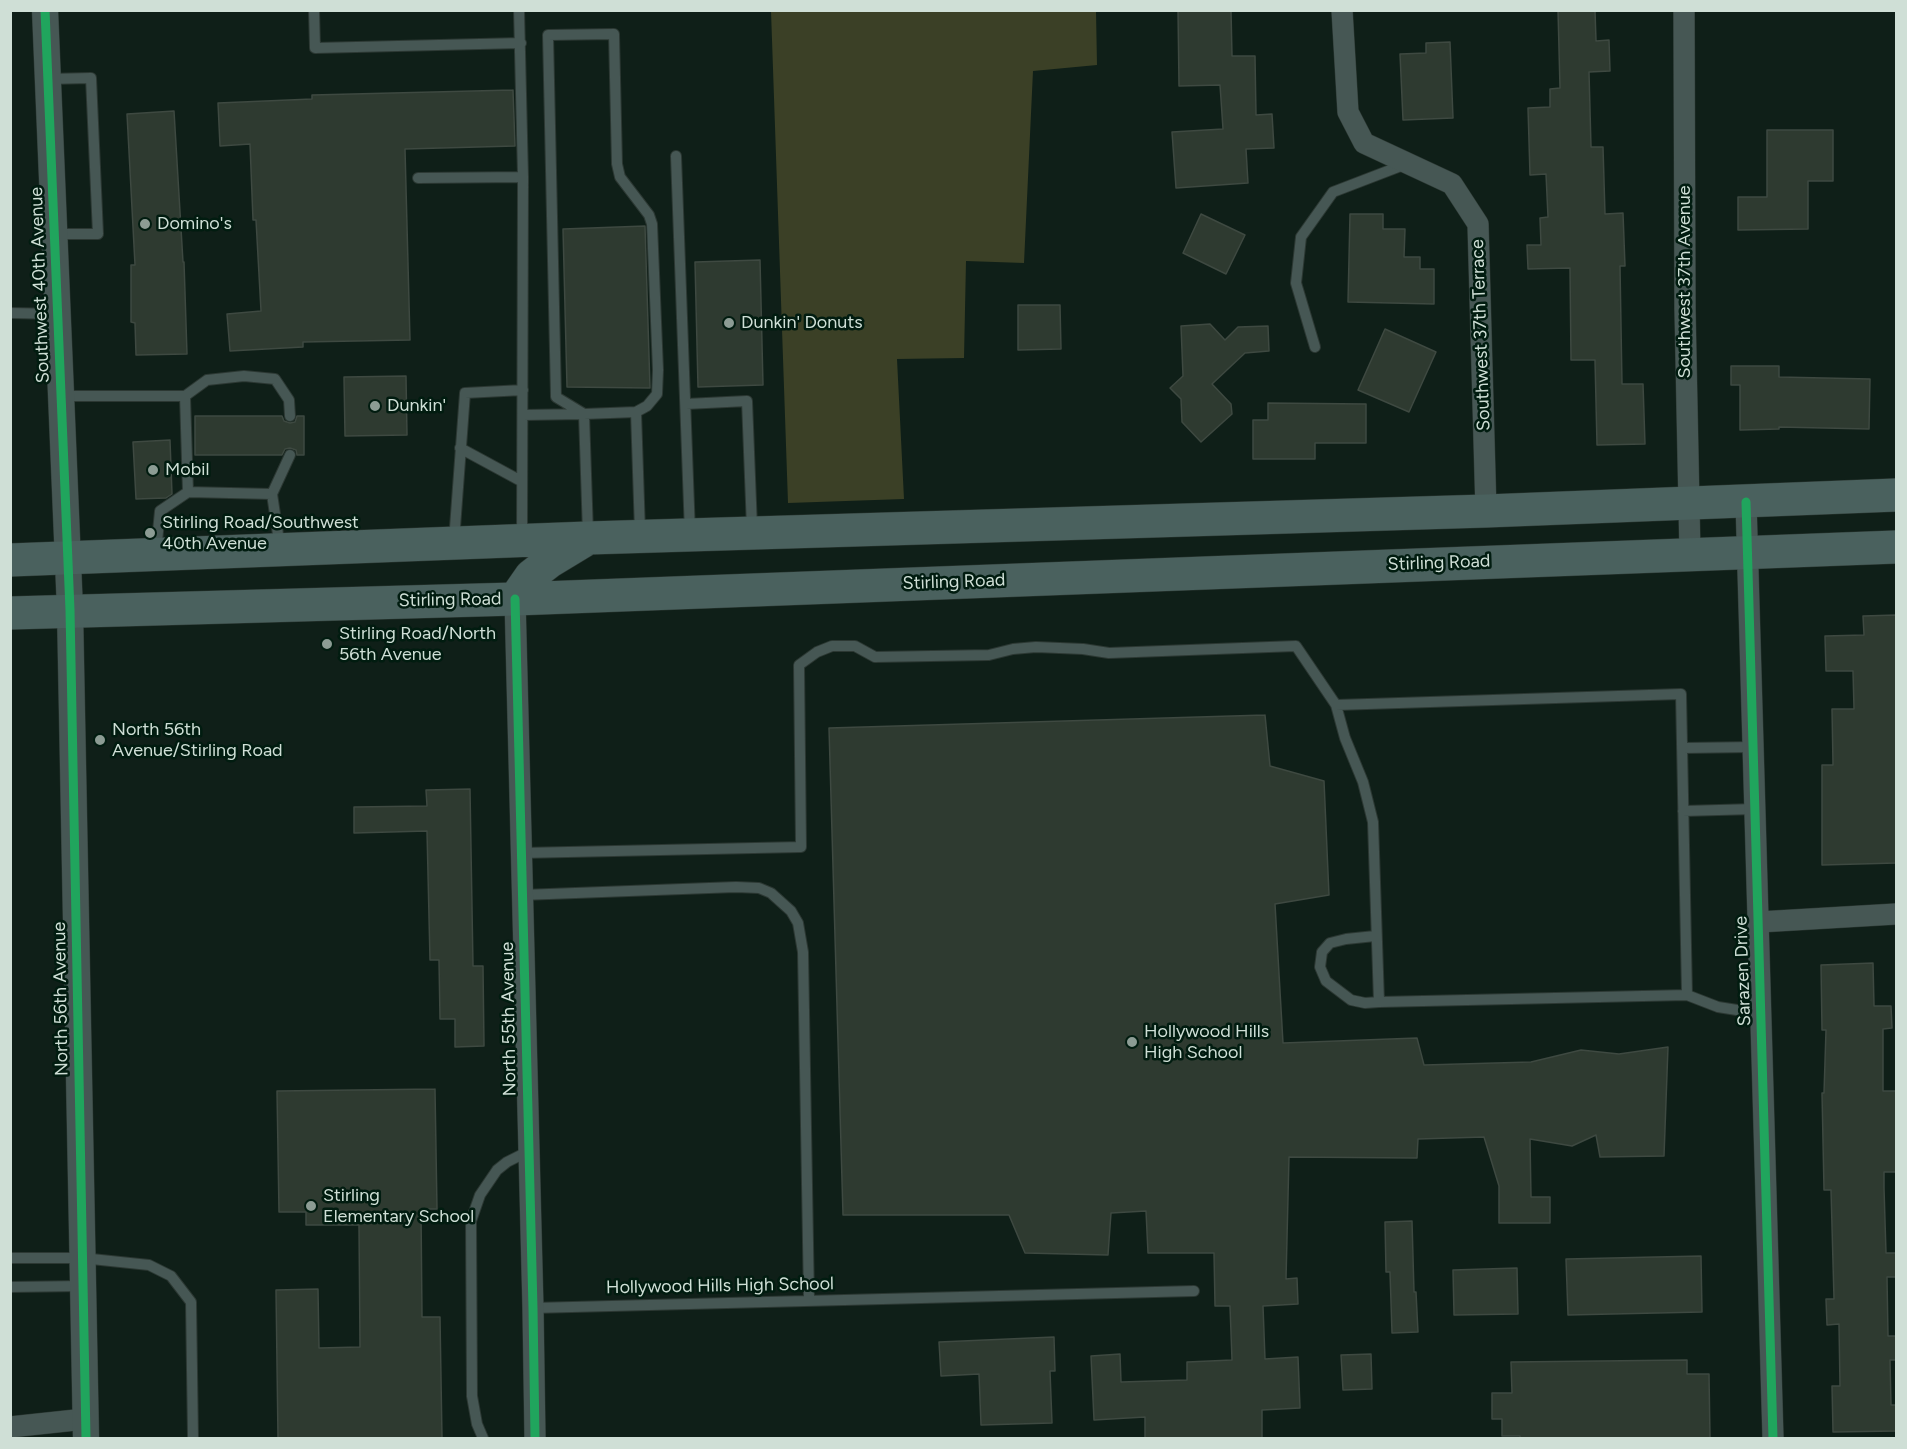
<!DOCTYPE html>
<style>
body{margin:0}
#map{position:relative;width:1907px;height:1449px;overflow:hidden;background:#0f1f18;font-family:Figtree,sans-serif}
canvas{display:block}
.frame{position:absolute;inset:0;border:12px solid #cfdfd6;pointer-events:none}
</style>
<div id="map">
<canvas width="1907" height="1449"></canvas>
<div class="frame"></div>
</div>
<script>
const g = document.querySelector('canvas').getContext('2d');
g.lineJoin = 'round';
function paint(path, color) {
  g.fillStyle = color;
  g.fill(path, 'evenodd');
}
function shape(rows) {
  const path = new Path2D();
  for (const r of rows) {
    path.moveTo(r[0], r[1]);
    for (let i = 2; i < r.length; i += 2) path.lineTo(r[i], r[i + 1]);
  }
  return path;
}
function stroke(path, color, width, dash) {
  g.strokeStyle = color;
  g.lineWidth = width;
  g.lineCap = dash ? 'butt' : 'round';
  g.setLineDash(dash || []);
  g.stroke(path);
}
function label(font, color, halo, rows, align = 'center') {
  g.font = font + ' Figtree,sans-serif';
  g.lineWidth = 5;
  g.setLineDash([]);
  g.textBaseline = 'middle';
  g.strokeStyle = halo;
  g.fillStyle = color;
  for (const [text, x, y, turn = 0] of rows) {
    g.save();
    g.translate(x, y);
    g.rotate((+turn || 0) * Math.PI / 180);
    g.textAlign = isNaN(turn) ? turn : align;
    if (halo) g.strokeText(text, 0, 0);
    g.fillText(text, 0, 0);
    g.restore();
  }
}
paint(shape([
 [771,11,1096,11,1097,65,1033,71,1024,263,966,261,964,358,897,359,904,499,788,503]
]), '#3b4026');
const building = shape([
 [1178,10,1231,10,1232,56,1255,56,1256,115,1272,114,1274,148,1246,149,1248,183,1176,188,1172,132,1223,129,1220,85,1179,86,1178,10],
 [1558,10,1595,10,1596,41,1609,40,1610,71,1589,72,1591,147,1603,147,1605,214,1623,213,1625,266,1620,266,1622,384,1643,384,1645,444,1597,445,1595,360,1571,360,1570,268,1528,269,1527,245,1541,245,1540,218,1548,217,1546,174,1530,175,1528,108,1550,107,1550,89,1560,88,1558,10],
 [1450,42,1453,118,1403,120,1400,54,1426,53,1426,43,1450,42],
 [513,90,515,146,405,149,410,340,303,342,303,347,230,351,227,314,261,311,256,220,253,220,250,144,220,146,218,103,312,99,312,95,513,90],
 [174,111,183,262,184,262,187,354,136,355,135,323,131,322,131,265,135,265,127,114,174,111],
 [1767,130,1833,130,1833,181,1808,181,1808,229,1738,230,1738,197,1767,197,1767,130],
 [1201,214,1245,235,1226,274,1183,253,1201,214],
 [1350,214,1383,214,1383,229,1405,229,1404,257,1420,257,1420,269,1434,269,1434,304,1348,302,1350,214],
 [645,226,650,388,567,387,563,229,645,226],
 [760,260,763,385,698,387,695,262,760,260],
 [1018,305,1060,305,1061,349,1018,350,1018,305],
 [1210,324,1225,340,1238,327,1268,326,1269,351,1245,353,1212,384,1231,404,1232,414,1201,442,1182,422,1181,399,1170,388,1183,376,1181,326,1210,324],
 [1385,329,1436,352,1409,412,1358,390,1385,329],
 [1731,366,1779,366,1779,377,1870,379,1869,429,1779,427,1779,429,1740,430,1740,385,1731,385,1731,366],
 [406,376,407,435,345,436,344,377,406,376],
 [1268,403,1366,404,1366,443,1315,443,1315,459,1253,459,1253,420,1268,420,1268,403],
 [195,416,282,416,284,421,290,423,295,422,297,416,304,416,304,455,297,455,296,450,290,448,285,449,282,455,195,455,195,416],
 [170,440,172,494,166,498,136,499,133,442,170,440],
 [1896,615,1896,863,1822,865,1822,765,1833,765,1832,709,1854,709,1853,671,1826,671,1825,636,1864,635,1863,616,1896,615],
 [1265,715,1270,766,1324,781,1329,895,1275,904,1283,1043,1417,1038,1424,1065,1531,1062,1581,1050,1619,1054,1668,1047,1664,1156,1600,1157,1596,1135,1572,1146,1530,1139,1531,1197,1550,1197,1550,1223,1499,1223,1499,1186,1484,1137,1418,1139,1417,1158,1289,1157,1286,1279,1297,1278,1298,1304,1263,1306,1265,1359,1298,1357,1300,1408,1262,1410,1262,1438,1145,1438,1145,1417,1094,1420,1091,1356,1120,1354,1121,1382,1187,1380,1187,1362,1232,1360,1230,1306,1215,1306,1214,1253,1148,1253,1146,1211,1111,1213,1108,1255,1025,1253,1009,1215,843,1215,829,728,1265,715],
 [470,789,473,966,483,966,484,1046,455,1047,455,1019,440,1019,439,960,430,960,427,831,354,833,354,807,427,806,426,790,470,789],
 [1873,963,1874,1006,1891,1006,1892,1028,1883,1029,1883,1091,1896,1091,1896,1172,1884,1172,1884,1188,1886,1253,1896,1253,1896,1277,1887,1277,1888,1336,1896,1336,1896,1360,1890,1360,1891,1405,1896,1405,1896,1431,1833,1432,1832,1386,1840,1386,1839,1324,1827,1325,1826,1299,1834,1299,1831,1190,1824,1190,1822,1093,1824,1093,1826,1030,1822,1030,1821,965,1873,963],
 [435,1089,437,1209,421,1209,422,1317,440,1317,442,1438,278,1438,276,1290,318,1289,319,1348,360,1347,359,1225,306,1225,306,1212,279,1212,277,1091,435,1089],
 [1412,1221,1414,1292,1416,1292,1418,1332,1392,1333,1390,1272,1386,1272,1385,1222,1412,1221],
 [1701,1256,1702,1312,1568,1315,1566,1259,1701,1256],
 [1517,1268,1518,1314,1454,1315,1453,1270,1517,1268],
 [1054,1337,1055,1371,1050,1371,1052,1423,981,1425,979,1374,941,1376,939,1342,1054,1337],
 [1371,1354,1372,1389,1343,1390,1341,1355,1371,1354],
 [1687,1360,1687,1374,1709,1374,1710,1438,1520,1438,1520,1436,1502,1436,1502,1419,1492,1419,1492,1393,1512,1393,1511,1362,1687,1360]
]);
paint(building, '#2e3a30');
stroke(building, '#3e4941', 1.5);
const service = shape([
 [314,10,315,48,521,43],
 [519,10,523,177,522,538],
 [48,79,91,78,98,234,55,234],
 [676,156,690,533],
 [418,178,523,177],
 [10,313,58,314],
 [1315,347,1296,283,1301,237,1333,192,1406,164],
 [61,396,185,396,188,492,272,494,280,548],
 [185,396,207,380,244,376,275,379,289,400,290,416],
 [686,404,747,401,752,528],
 [636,412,640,532],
 [584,414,588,534],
 [523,415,584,414,636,412,647,406,657,394,658,370,652,224,649,215,620,177,617,164,614,34,548,35,556,397,584,414],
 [460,448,521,481],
 [272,494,290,455],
 [454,541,465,393,523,390],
 [156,552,160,511,188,492],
 [1681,694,1687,995,1379,1002,1373,822,1363,782,1345,738,1336,705,1681,694],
 [1682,748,1754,747],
 [1683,811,1755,809],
 [521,853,801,847,799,665,817,652,832,646,855,646,875,657,989,655,1013,649,1036,647,1083,649,1109,653,1296,646,1336,705],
 [522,895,736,887,759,888,771,893,791,911,798,923,803,952,809,1300],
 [1375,936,1346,939,1330,943,1322,952,1320,967,1326,981,1351,1000,1365,1003,1379,1002],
 [1687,995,1718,1007,1737,1010,1761,1010],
 [10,1258,82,1258,149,1265,171,1276,191,1302,193,1438],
 [10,1287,82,1286],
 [533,1308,1194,1291],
 [483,1438,477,1424,472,1396,471,1221,480,1195,497,1170,507,1162,529,1151]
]);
const minor = shape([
 [1342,10,1348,112,1364,143,1452,184,1478,224,1486,511],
 [1684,10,1685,309,1690,554],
 [1746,502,1773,1438],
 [515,599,533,1308,535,1438],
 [1759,922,1896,914],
 [10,1427,85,1419]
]);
const tertiary = shape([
 [45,10,70,610,86,1438]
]);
const primary = shape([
 [10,560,588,538,1486,511,1896,495],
 [515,599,531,576,549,562,587,539],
 [10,613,515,599,1896,547]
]);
stroke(service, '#2c3833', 12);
stroke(minor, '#2c3833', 22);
stroke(tertiary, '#2c3833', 27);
stroke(primary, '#2c3833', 34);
stroke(service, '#465754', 10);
stroke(minor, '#465754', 21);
stroke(tertiary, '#465754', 26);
stroke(primary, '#4a615e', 33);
stroke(shape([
 [45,10,70,610,86,1438],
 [1746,502,1773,1438],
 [515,599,533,1308,535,1438]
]), '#20a55d', 9);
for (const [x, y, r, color] of [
 [145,224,6,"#8c9c94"],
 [729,323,6,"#8c9c94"],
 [375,406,6,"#8c9c94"],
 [153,470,6,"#8c9c94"],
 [150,533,6,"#8c9c94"],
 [327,644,6,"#8c9c94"],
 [100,740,6,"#8c9c94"],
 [1132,1042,6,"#8c9c94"],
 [311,1206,6,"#8c9c94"]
]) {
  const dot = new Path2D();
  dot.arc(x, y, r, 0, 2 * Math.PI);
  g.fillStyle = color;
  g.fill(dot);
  stroke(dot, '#011c10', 2);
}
label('18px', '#cfdfd6', '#011c10', [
 ["Domino's",157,224],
 ["Dunkin' Donuts",741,323],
 ["Dunkin'",387,406],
 ["Mobil",165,470],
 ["Stirling Road/Southwest",162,523],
 ["40th Avenue",162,544],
 ["Stirling Road/North",339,634],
 ["56th Avenue",339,655],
 ["North 56th",112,730],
 ["Avenue/Stirling Road",112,751],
 ["Hollywood Hills",1144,1032],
 ["High School",1144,1053],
 ["Stirling",323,1196],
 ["Elementary School",323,1217]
], 'left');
label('18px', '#cfdfd6', '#011c10', [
 ["Southwest 37th Avenue",1685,282,-90],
 ["Southwest 40th Avenue",40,285,-92],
 ["Southwest 37th Terrace",1481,335,-92],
 ["Stirling Road",1439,563,-2],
 ["Stirling Road",954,582,-2],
 ["Stirling Road",450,600,-1],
 ["Sarazen Drive",1743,971,-92],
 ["North 56th Avenue",61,999,-91],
 ["North 55th Avenue",509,1019,-91],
 ["Hollywood Hills High School",720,1286,-1]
]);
</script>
